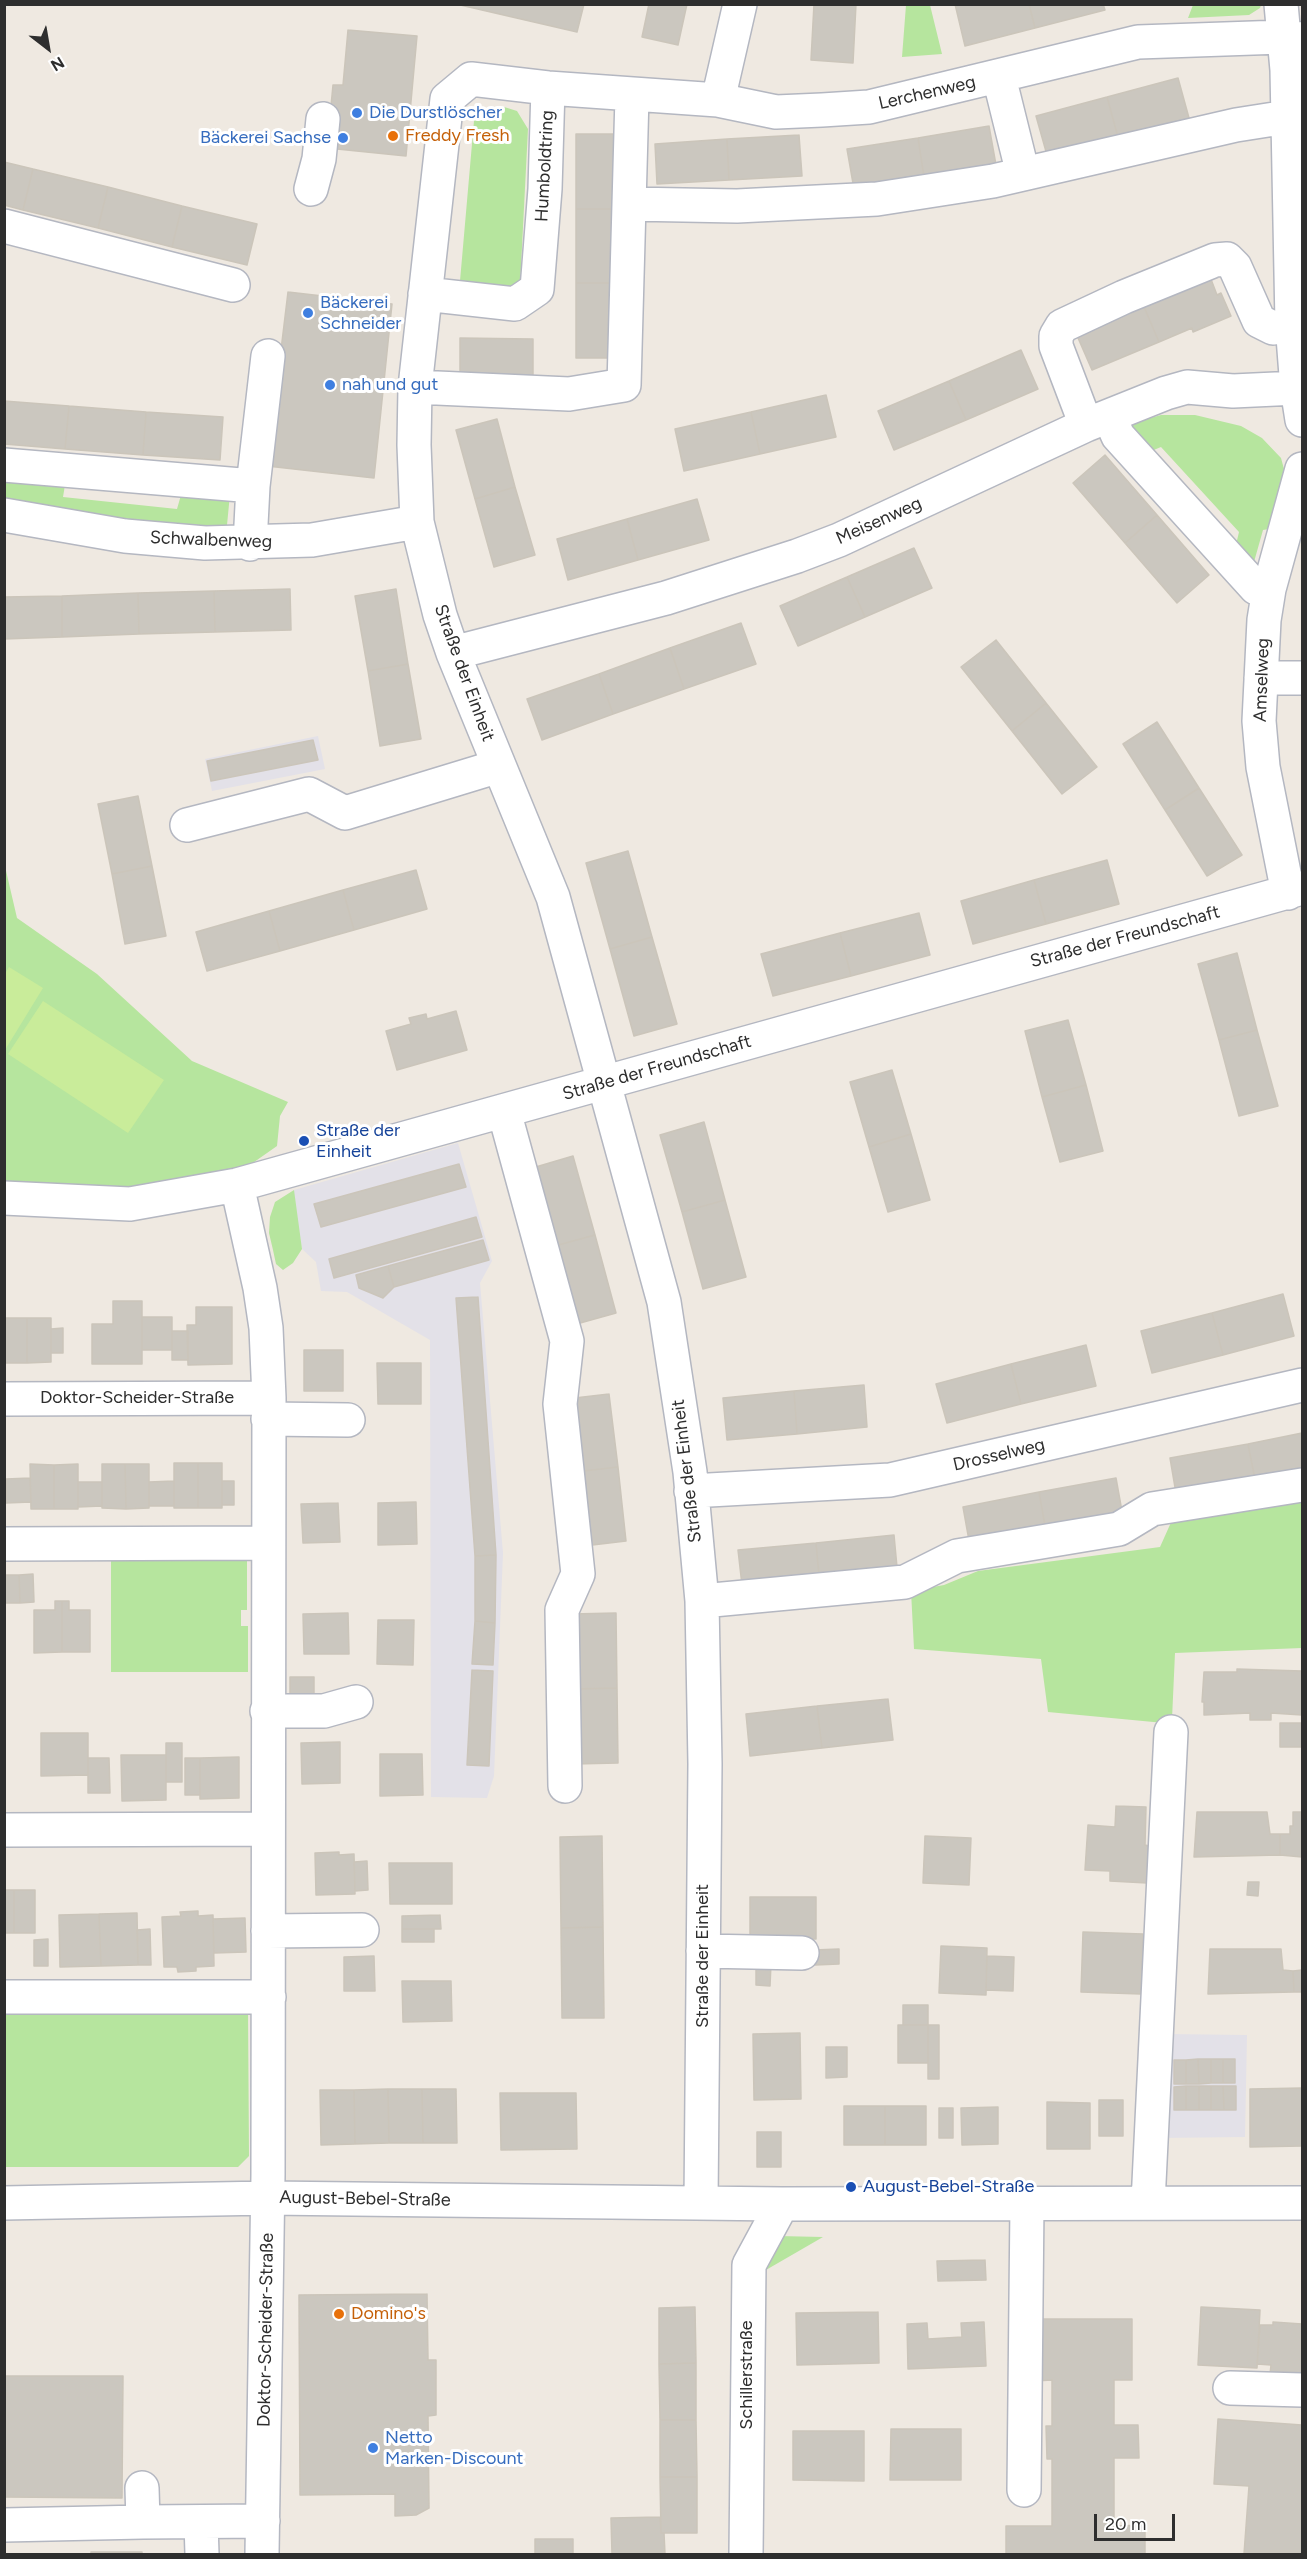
<!DOCTYPE html>
<meta charset="utf-8">
<style>
body{margin:0}
#map{position:relative;width:1307px;height:2559px;overflow:hidden;background:#efe9e1;font-family:Figtree,sans-serif}
canvas{display:block}
.frame{position:absolute;inset:0;border:6px solid #2e2e2e;pointer-events:none}
.north{position:absolute;left:18px;top:18px;width:60px;height:60px;-webkit-text-stroke:4px #fff;paint-order:stroke;rotate:149deg;font-size:16px;font-weight:700;line-height:24px;text-align:center;color:#2e2e2e}
.north::after{content:'';display:block;margin:auto;width:21px;height:27px;background:#2e2e2e;clip-path:polygon(50% 0,100% 100%,50% 72%,0 100%)}
.scale{position:absolute;left:1094px;top:2514px;width:81px;height:27px;box-sizing:border-box;border:3px solid #2e2e2e;border-top:0;padding-left:8px;font-size:18px;line-height:21px;white-space:nowrap;color:#2e2e2e;-webkit-text-stroke:4px #fff;paint-order:stroke}
</style>
<div id="map">
<canvas width="1307" height="2559"></canvas>
<div class="frame"></div>
<div class="north">N</div>
<div class="scale">20 m</div>
</div>
<script>
const g = document.querySelector('canvas').getContext('2d');
g.lineJoin = 'round';
function paint(path, color) {
  g.fillStyle = color;
  g.fill(path, 'evenodd');
}
function shape(rows) {
  const path = new Path2D();
  for (const r of rows) {
    path.moveTo(r[0], r[1]);
    for (let i = 2; i < r.length; i += 2) path.lineTo(r[i], r[i + 1]);
  }
  return path;
}
function stroke(path, color, width, dash) {
  g.strokeStyle = color;
  g.lineWidth = width;
  g.lineCap = dash ? 'butt' : 'round';
  g.setLineDash(dash || []);
  g.stroke(path);
}
function label(font, color, halo, rows, align = 'center') {
  g.font = font + ' Figtree,sans-serif';
  g.lineWidth = 6;
  g.setLineDash([]);
  g.textBaseline = 'middle';
  g.strokeStyle = halo;
  g.fillStyle = color;
  for (const [text, x, y, turn = 0] of rows) {
    g.save();
    g.translate(x, y);
    g.rotate((+turn || 0) * Math.PI / 180);
    g.textAlign = isNaN(turn) ? turn : align;
    if (halo) g.strokeText(text, 0, 0);
    g.fillText(text, 0, 0);
    g.restore();
  }
}
paint(shape([
 [318,736,325,769,212,791,205,759],
 [458,1143,492,1261,480,1283,503,1553,494,1776,487,1798,431,1797,430,1340,347,1292,321,1291,316,1262,302,1249,294,1200,294,1190],
 [1163,2034,1247,2035,1245,2137,1158,2138]
]), '#e3e1e8');
paint(shape([
 [906,5,930,5,942,54,902,57],
 [1193,5,1193,4,1261,5,1260,8,1249,15,1188,18],
 [501,106,517,111,528,129,520,286,515,291,465,288,460,281,474,121,491,108],
 [1161,415,1195,415,1241,426,1262,438,1281,458,1284,469,1283,479,1269,529,1263,530,1252,569,1234,553,1239,532,1161,447,1144,454,1122,426],
 [4,473,66,479,63,497,177,509,183,488,230,494,227,525,216,528,137,526,5,500],
 [4,862,17,918,97,974,192,1061,288,1102,280,1116,277,1146,237,1174,115,1195,5,1185],
 [294,1190,302,1249,293,1263,283,1270,276,1264,273,1250,269,1233,270,1217,275,1202],
 [1302,1490,1302,1648,1175,1653,1172,1719,1164,1723,1048,1712,1041,1659,914,1649,911,1591,944,1585,978,1571,1160,1547,1173,1518],
 [111,1551,247,1553,247,1610,241,1610,241,1626,248,1626,248,1672,111,1672],
 [5,2007,248,2008,249,2156,238,2167,5,2167],
 [778,2236,823,2237,759,2274]
]), '#b6e59e');
paint(shape([
 [9,967,43,988,5,1050,5,974],
 [43,1001,164,1080,128,1133,8,1054]
]), '#c9ec9a');
const building = shape([
 [456,4,584,4,577,32,456,4],
 [649,4,687,4,678,45,642,37,649,4],
 [814,4,856,4,853,63,811,60,814,4],
 [955,4,1029,4,1035,28,965,46,955,4],
 [1029,4,1103,4,1105,10,1035,28,1029,4],
 [348,30,417,36,406,156,327,148,333,85,343,85,348,30],
 [1178,78,1189,118,1118,137,1107,97,1178,78],
 [1107,97,1118,137,1047,155,1036,116,1107,97],
 [989,126,996,165,924,177,918,138,989,126],
 [576,134,620,134,620,209,576,209,576,134],
 [799,135,802,176,729,180,727,139,799,135],
 [918,138,924,177,854,189,847,149,918,138],
 [727,139,729,180,657,184,655,144,727,139],
 [4,162,33,169,23,210,4,205,4,162],
 [33,169,108,187,98,228,23,210,33,169],
 [108,187,182,206,172,247,98,228,108,187],
 [182,206,257,224,247,265,172,247,182,206],
 [576,209,620,209,620,283,576,283,576,209],
 [1209,274,1217,295,1221,293,1231,316,1193,332,1192,328,1159,342,1142,302,1209,274],
 [576,283,620,283,620,358,576,358,576,283],
 [288,292,392,304,374,478,267,466,288,292],
 [1142,302,1159,342,1092,370,1075,331,1142,302],
 [460,338,533,339,533,376,460,376,460,338],
 [1021,350,1038,389,966,420,949,381,1021,350],
 [949,381,966,420,894,450,878,411,949,381],
 [826,395,836,437,760,454,751,412,826,395],
 [4,401,69,406,65,449,4,444,4,401],
 [69,406,146,412,143,455,65,449,69,406],
 [146,412,223,417,220,460,143,455,146,412],
 [751,412,760,454,684,471,675,429,751,412],
 [497,419,515,487,475,499,456,430,497,419],
 [1105,455,1157,515,1125,543,1073,483,1105,455],
 [515,487,535,555,494,567,475,499,515,487],
 [697,499,709,540,638,560,627,519,697,499],
 [1157,515,1209,575,1177,603,1125,543,1157,515],
 [627,519,638,560,568,580,557,539,627,519],
 [914,548,932,588,865,617,847,577,914,548],
 [847,577,865,617,798,646,780,606,847,577],
 [290,589,291,630,215,632,214,591,290,589],
 [396,589,408,664,368,671,355,596,396,589],
 [214,591,215,632,139,634,138,593,214,591],
 [138,593,139,634,62,637,62,596,138,593],
 [62,596,62,637,4,639,4,597,62,596],
 [741,623,756,664,684,689,670,648,741,623],
 [996,640,1046,703,1012,731,961,667,996,640],
 [670,648,684,689,613,714,599,674,670,648],
 [408,664,421,739,380,746,368,671,408,664],
 [599,674,613,714,542,740,527,699,599,674],
 [1046,703,1097,767,1062,794,1012,731,1046,703],
 [1157,722,1199,788,1165,810,1123,744,1157,722],
 [313,740,318,760,211,781,207,761,313,740],
 [1199,788,1242,855,1207,876,1165,810,1199,788],
 [138,796,152,866,112,874,98,804,138,796],
 [628,851,652,937,610,949,586,863,628,851],
 [1107,860,1119,904,1046,924,1034,880,1107,860],
 [152,866,166,936,125,944,112,874,152,866],
 [416,870,427,909,354,930,343,890,416,870],
 [1034,880,1046,924,973,944,961,901,1034,880],
 [343,890,354,930,280,951,269,911,343,890],
 [269,911,280,951,207,971,196,932,269,911],
 [919,913,930,955,851,976,840,933,919,913],
 [840,933,851,976,773,996,761,954,840,933],
 [652,937,677,1024,634,1036,610,949,652,937],
 [1237,953,1257,1030,1219,1040,1198,964,1237,953],
 [456,1011,467,1050,397,1070,386,1031,411,1024,409,1018,426,1014,427,1019,456,1011],
 [1068,1020,1086,1085,1042,1097,1025,1031,1068,1020],
 [1257,1030,1278,1106,1239,1116,1219,1040,1257,1030],
 [892,1070,911,1134,869,1147,850,1082,892,1070],
 [1086,1085,1103,1151,1060,1162,1042,1097,1086,1085],
 [704,1122,725,1200,682,1212,660,1135,704,1122],
 [911,1134,930,1200,888,1212,869,1147,911,1134],
 [573,1156,595,1235,551,1247,529,1169,573,1156],
 [459,1164,466,1187,321,1227,314,1204,459,1164],
 [725,1200,746,1277,703,1289,682,1212,725,1200],
 [476,1217,482,1237,334,1278,329,1259,476,1217],
 [595,1235,616,1313,573,1325,551,1247,595,1235],
 [483,1240,489,1260,394,1287,388,1266,483,1240],
 [388,1266,394,1287,383,1298,359,1288,356,1275,388,1266],
 [1283,1294,1294,1336,1223,1355,1212,1313,1283,1294],
 [478,1297,496,1555,475,1556,456,1298,478,1297],
 [113,1301,142,1301,142,1364,92,1364,92,1324,113,1324,113,1301],
 [196,1307,232,1307,232,1364,188,1365,187,1325,196,1325,196,1307],
 [1212,1313,1223,1355,1152,1373,1141,1331,1212,1313],
 [142,1317,172,1317,172,1350,142,1350,142,1317],
 [4,1318,27,1318,27,1363,4,1363,4,1318],
 [27,1318,51,1318,51,1362,27,1363,27,1318],
 [63,1328,63,1353,51,1353,51,1329,63,1328],
 [172,1331,188,1331,188,1360,172,1360,172,1331],
 [1086,1345,1096,1386,1021,1404,1011,1364,1086,1345],
 [304,1350,343,1350,343,1391,304,1391,304,1350],
 [377,1363,421,1363,421,1404,378,1404,377,1363],
 [1011,1364,1021,1404,947,1423,936,1384,1011,1364],
 [864,1385,867,1427,797,1434,794,1391,864,1385],
 [794,1391,797,1434,727,1440,723,1398,794,1391],
 [609,1394,618,1467,575,1472,566,1399,609,1394],
 [1302,1433,1302,1475,1256,1484,1248,1444,1302,1433],
 [1248,1444,1256,1484,1177,1499,1170,1458,1248,1444],
 [174,1463,198,1463,198,1508,174,1508,174,1463],
 [198,1463,222,1463,222,1508,198,1508,198,1463],
 [30,1464,54,1465,54,1509,31,1509,30,1464],
 [78,1464,78,1509,54,1509,54,1465,78,1464],
 [102,1464,125,1464,126,1509,102,1508,102,1464],
 [125,1464,149,1464,149,1508,126,1509,125,1464],
 [618,1467,626,1541,584,1546,575,1472,618,1467],
 [30,1478,31,1502,6,1503,6,1479,30,1478],
 [1116,1478,1123,1517,1046,1531,1039,1492,1116,1478],
 [174,1481,174,1506,149,1506,149,1482,174,1481],
 [222,1481,234,1481,234,1505,222,1505,222,1481],
 [78,1482,102,1482,102,1506,78,1507,78,1482],
 [1039,1492,1046,1531,970,1546,963,1507,1039,1492],
 [416,1502,417,1544,378,1545,378,1503,416,1502],
 [338,1503,340,1542,303,1543,301,1504,338,1503],
 [894,1535,898,1578,820,1586,816,1543,894,1535],
 [816,1543,820,1586,743,1594,738,1550,816,1543],
 [496,1555,495,1623,475,1621,475,1556,496,1555],
 [33,1574,34,1602,20,1603,19,1575,33,1574],
 [4,1575,19,1575,20,1603,4,1603,4,1575],
 [55,1601,62,1601,62,1652,34,1653,34,1610,55,1610,55,1601],
 [62,1601,69,1601,69,1610,90,1610,90,1652,62,1652,62,1601],
 [348,1613,349,1654,304,1654,303,1614,348,1613],
 [616,1613,617,1688,573,1689,572,1614,616,1613],
 [378,1620,414,1620,413,1665,377,1664,378,1620],
 [475,1621,495,1623,493,1665,472,1664,475,1621],
 [1237,1669,1302,1671,1302,1715,1271,1713,1271,1720,1250,1720,1250,1713,1204,1715,1204,1702,1202,1702,1204,1672,1237,1672,1237,1669],
 [472,1670,493,1671,489,1766,467,1765,472,1670],
 [290,1677,314,1677,314,1699,290,1699,290,1677],
 [617,1688,618,1763,574,1764,573,1689,617,1688],
 [888,1699,893,1740,822,1748,817,1706,888,1699],
 [817,1706,822,1748,750,1756,746,1714,817,1706],
 [1280,1723,1302,1723,1302,1747,1280,1747,1280,1723],
 [41,1733,88,1733,88,1775,41,1776,41,1733],
 [340,1742,340,1783,302,1784,301,1743,340,1742],
 [166,1743,182,1743,182,1782,166,1782,166,1743],
 [380,1754,422,1754,423,1795,380,1796,380,1754],
 [121,1755,166,1755,166,1800,122,1801,121,1755],
 [239,1757,239,1798,200,1799,200,1758,239,1757],
 [88,1758,109,1758,110,1793,88,1793,88,1758],
 [185,1758,200,1758,200,1795,185,1795,185,1758],
 [1116,1806,1146,1807,1145,1845,1149,1846,1147,1883,1110,1881,1110,1871,1085,1870,1088,1825,1115,1827,1116,1806],
 [1197,1812,1267,1812,1270,1834,1280,1834,1280,1855,1194,1857,1197,1812],
 [1293,1812,1302,1812,1302,1857,1280,1855,1280,1834,1290,1834,1290,1826,1293,1826,1293,1812],
 [602,1836,603,1927,561,1928,560,1837,602,1836],
 [925,1836,971,1838,969,1885,923,1883,925,1836],
 [339,1852,339,1855,354,1854,355,1894,316,1895,315,1853,339,1852],
 [367,1861,368,1890,355,1891,354,1862,367,1861],
 [389,1863,452,1863,452,1904,390,1904,389,1863],
 [1248,1882,1259,1882,1258,1896,1247,1895,1248,1882],
 [4,1890,14,1890,14,1933,4,1933,4,1890],
 [14,1890,35,1890,35,1933,14,1933,14,1890],
 [750,1897,816,1897,816,1939,750,1939,750,1897],
 [198,1911,198,1916,213,1915,214,1966,196,1967,196,1971,178,1972,177,1967,164,1967,162,1917,181,1916,180,1912,198,1911],
 [137,1913,138,1965,101,1966,99,1914,137,1913],
 [99,1914,101,1966,60,1967,59,1915,99,1914],
 [440,1915,441,1929,402,1929,402,1916,440,1915],
 [245,1918,246,1952,214,1953,213,1919,245,1918],
 [603,1927,604,2018,562,2018,561,1928,603,1927],
 [150,1929,151,1965,138,1965,137,1930,150,1929],
 [402,1929,434,1929,434,1942,402,1942,402,1929],
 [1083,1932,1143,1934,1141,1994,1081,1992,1083,1932],
 [48,1939,48,1966,34,1966,34,1940,48,1939],
 [941,1946,987,1948,986,1995,939,1993,941,1946],
 [839,1949,839,1964,815,1965,814,1950,839,1949],
 [1210,1949,1281,1949,1283,1970,1293,1971,1294,1992,1208,1994,1210,1949],
 [374,1956,375,1991,344,1991,344,1957,374,1956],
 [987,1956,1014,1957,1013,1991,986,1990,987,1956],
 [756,1964,771,1964,770,1986,756,1985,756,1964],
 [1302,1970,1302,1992,1294,1992,1293,1971,1302,1970],
 [402,1981,451,1981,452,2021,403,2022,402,1981],
 [903,2005,928,2005,928,2025,903,2025,903,2005],
 [898,2025,928,2025,928,2063,898,2063,898,2025],
 [928,2025,939,2025,939,2079,928,2079,928,2025],
 [800,2033,801,2099,754,2100,753,2034,800,2033],
 [826,2047,847,2047,847,2077,826,2078,826,2047],
 [1198,2059,1199,2084,1186,2084,1186,2060,1198,2059],
 [1198,2059,1211,2059,1211,2083,1199,2084,1198,2059],
 [1211,2059,1223,2059,1223,2083,1211,2083,1211,2059],
 [1223,2059,1235,2059,1235,2083,1223,2083,1223,2059],
 [1174,2060,1186,2060,1186,2084,1174,2084,1174,2060],
 [1186,2086,1186,2110,1174,2110,1174,2087,1186,2086],
 [1186,2086,1199,2086,1199,2110,1186,2110,1186,2086],
 [1199,2086,1211,2086,1211,2110,1199,2110,1199,2086],
 [1211,2086,1223,2086,1224,2110,1211,2110,1211,2086],
 [1223,2086,1236,2086,1236,2110,1224,2110,1223,2086],
 [1302,2088,1302,2146,1250,2147,1250,2089,1302,2088],
 [388,2089,389,2143,355,2144,354,2090,388,2089],
 [388,2089,422,2089,423,2143,389,2143,388,2089],
 [422,2089,456,2089,457,2143,423,2143,422,2089],
 [320,2090,354,2090,355,2144,321,2145,320,2090],
 [500,2093,576,2093,577,2149,501,2150,500,2093],
 [1099,2100,1123,2100,1123,2136,1099,2136,1099,2100],
 [1047,2102,1090,2103,1090,2149,1047,2149,1047,2102],
 [844,2106,885,2106,885,2145,844,2145,844,2106],
 [885,2106,926,2106,926,2145,885,2145,885,2106],
 [998,2107,998,2144,962,2145,961,2108,998,2107],
 [939,2108,953,2108,953,2138,939,2138,939,2108],
 [757,2132,781,2132,781,2167,757,2167,757,2132],
 [985,2260,986,2280,938,2281,937,2261,985,2260],
 [427,2294,428,2360,436,2360,436,2415,428,2416,429,2508,416,2515,395,2516,395,2494,300,2495,299,2295,427,2294],
 [695,2307,696,2363,659,2364,659,2308,695,2307],
 [1201,2307,1260,2310,1257,2368,1198,2365,1201,2307],
 [878,2312,879,2363,797,2365,796,2313,878,2312],
 [1035,2319,1132,2319,1132,2380,1114,2380,1114,2425,1138,2425,1139,2458,1114,2458,1114,2526,1145,2525,1145,2554,1006,2554,1006,2526,1052,2526,1052,2459,1047,2459,1046,2426,1052,2426,1052,2380,1035,2381,1035,2319],
 [984,2322,986,2366,908,2369,907,2324,927,2323,928,2339,962,2337,961,2323,984,2322],
 [1273,2322,1302,2324,1302,2375,1270,2374,1271,2365,1257,2364,1260,2325,1273,2325,1273,2322],
 [696,2363,696,2420,660,2420,659,2364,696,2363],
 [4,2376,123,2376,122,2498,4,2497,4,2376],
 [1218,2419,1302,2425,1302,2554,1244,2554,1249,2486,1214,2484,1218,2419],
 [660,2420,696,2420,697,2477,660,2477,660,2420],
 [891,2429,961,2429,961,2480,890,2480,891,2429],
 [793,2431,864,2431,864,2481,793,2480,793,2431],
 [660,2477,697,2477,697,2533,661,2533,660,2477],
 [660,2517,661,2533,664,2533,665,2554,612,2554,611,2518,660,2517],
 [535,2539,573,2539,573,2554,535,2554,535,2539],
 [91,2552,142,2552,142,2554,91,2554,91,2552]
]);
paint(building, '#cbc7bf');
stroke(building, '#cbc5ba', 1.5);
const minor = shape([
 [1281,4,1287,70,1292,324,1297,388,1302,420],
 [999,77,1023,174],
 [718,100,740,4],
 [311,189,319,159,323,119],
 [630,204,737,206,877,199,993,181,1236,125,1287,117],
 [4,226,233,285],
 [425,294,515,304,537,289,545,189,548,88],
 [415,387,569,394,624,385,632,96],
 [1109,416,1118,436,1256,588,1269,589],
 [1086,425,1056,346,1056,336,1062,326,1124,297,1215,260,1227,259,1235,267,1259,321,1273,328,1292,324],
 [4,465,253,486],
 [4,515,125,536,205,543,312,540,417,522],
 [250,544,253,486,268,356],
 [453,653,666,598,797,556,839,540,1086,425,1166,393,1187,387,1233,391,1297,388],
 [1261,678,1302,678],
 [187,825,309,794,345,813,499,766],
 [1288,893,1263,767,1259,721,1264,620,1269,589,1302,469],
 [504,1111,567,1341,560,1404,578,1574,562,1610,565,1786],
 [237,1185,260,1288,266,1328,269,1398,268,2175,262,2554],
 [4,1198,130,1204,237,1185,1302,888],
 [4,1399,269,1398],
 [268,1419,348,1420],
 [691,1491,890,1480,1302,1385],
 [4,1544,268,1543],
 [702,1601,905,1582,957,1556,1119,1529,1152,1509,1302,1485],
 [267,1711,324,1711,356,1702],
 [4,1830,268,1829],
 [268,1931,362,1930],
 [703,1951,802,1953],
 [4,1997,269,1997],
 [701,2202,705,1764,702,1601,690,1472,664,1302,553,897,453,653,440,615,417,522,414,445,415,387,447,99,471,79,548,88,718,100,776,112,822,110,869,107,1138,42,1282,37,1302,39],
 [4,2203,268,2198,782,2204,1302,2203],
 [1148,2203,1171,1732],
 [1230,2388,1302,2390],
 [142,2488,143,2522,263,2521],
 [1024,2490,1027,2204],
 [201,2523,202,2554],
 [4,2525,143,2522],
 [746,2554,749,2265,782,2204]
]);
stroke(minor, '#b4b7c1', 36);
stroke(minor, '#fff', 33);
for (const [x, y, r, color] of [
 [357,113,6,"#3f7fe0"],
 [393,136,6,"#e8710a"],
 [343,138,6,"#3f7fe0"],
 [308,313,6,"#3f7fe0"],
 [330,385,6,"#3f7fe0"],
 [304,1141,6,"#1a4fb4"],
 [851,2187,6,"#1a4fb4"],
 [339,2314,6,"#e8710a"],
 [373,2448,6,"#3f7fe0"]
]) {
  const dot = new Path2D();
  dot.arc(x, y, r, 0, 2 * Math.PI);
  g.fillStyle = color;
  g.fill(dot);
  stroke(dot, '#fff', 2);
}
label('18px', '#2e2e2e', '#fff', [
 ["Lerchenweg",927,93,-13],
 ["Humboldtring",545,166,-87],
 ["Meisenweg",879,521,-24],
 ["Schwalbenweg",211,540,2],
 ["Straße der Einheit",464,673,70],
 ["Amselweg",1262,680,-88],
 ["Straße der Freundschaft",1125,937,-15],
 ["Straße der Freundschaft",657,1068,-16],
 ["Doktor-Scheider-Straße",137,1398],
 ["Drosselweg",999,1455,-13],
 ["Straße der Einheit",687,1471,-97],
 ["Straße der Einheit",703,1956,-90],
 ["August-Bebel-Straße",365,2199,1],
 ["Doktor-Scheider-Straße",266,2330,-89],
 ["Schillerstraße",747,2375,-90]
]);
label('18px', '#366cbe', '#fff', [
 ["Die Durstlöscher",369,113],
 ["Bäckerei Sachse",331,138,"right"],
 ["Bäckerei",320,303],
 ["Schneider",320,324],
 ["nah und gut",342,385],
 ["Netto",385,2438],
 ["Marken-Discount",385,2459]
], 'left');
label('18px', '#c56008', '#fff', [
 ["Freddy Fresh",405,136],
 ["Domino's",351,2314]
], 'left');
label('18px', '#164399', '#fff', [
 ["Straße der",316,1131],
 ["Einheit",316,1152],
 ["August-Bebel-Straße",863,2187]
], 'left');
</script>
